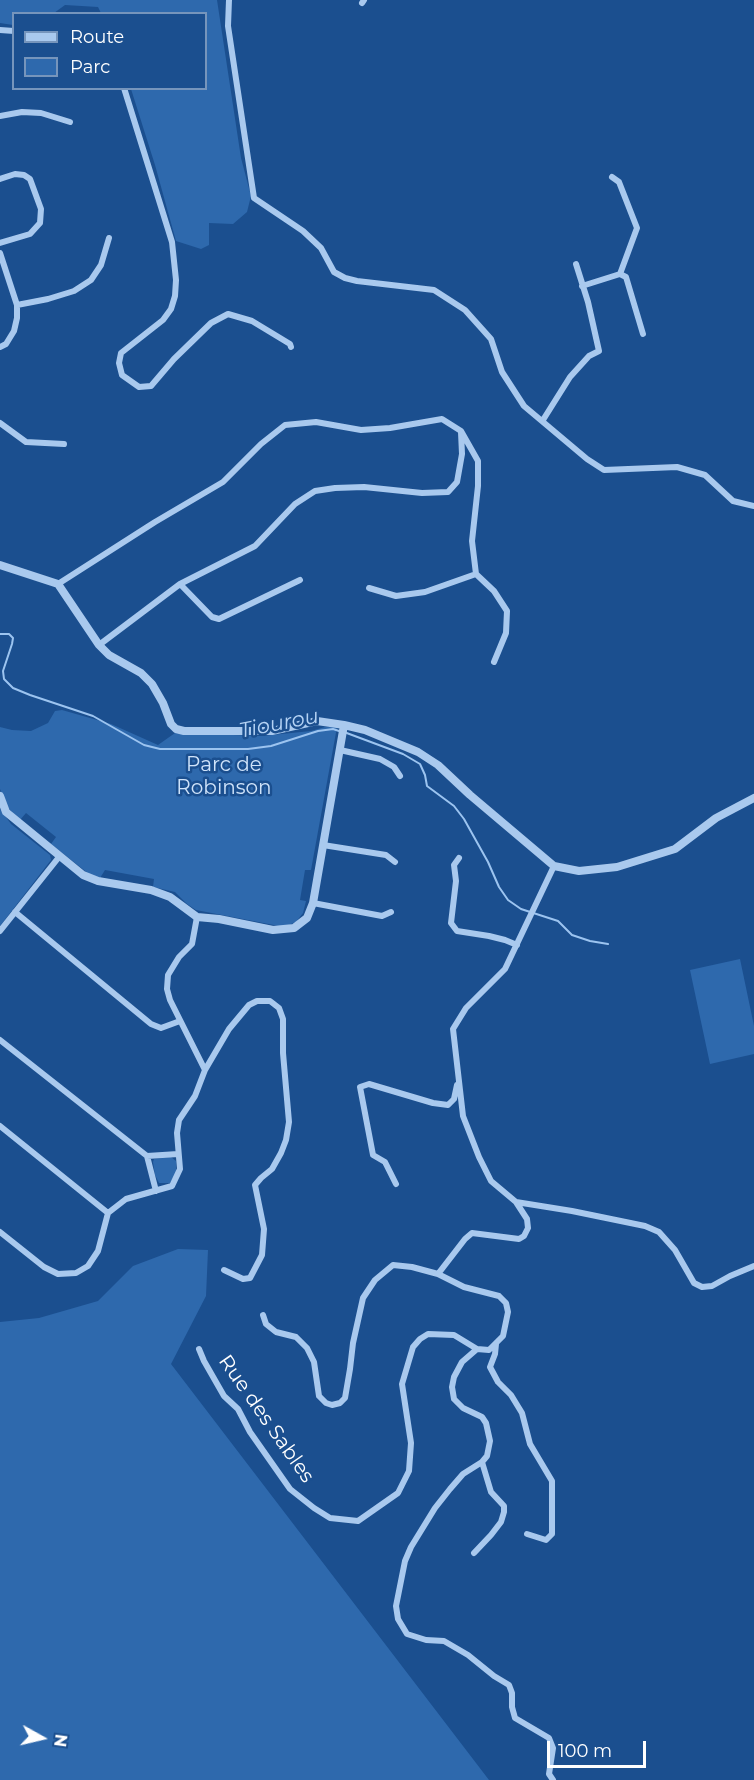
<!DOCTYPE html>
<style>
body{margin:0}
#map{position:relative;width:754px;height:1780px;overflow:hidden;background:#1b4f8f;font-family:Montserrat,sans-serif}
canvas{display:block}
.legend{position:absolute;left:12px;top:12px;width:195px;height:78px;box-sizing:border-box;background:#1b4f8f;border:2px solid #7695bc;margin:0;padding:8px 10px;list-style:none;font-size:18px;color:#fff}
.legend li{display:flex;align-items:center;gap:12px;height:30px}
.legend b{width:30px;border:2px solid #7695bc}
.north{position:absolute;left:12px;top:1708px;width:60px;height:60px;-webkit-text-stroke:4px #1b4f8f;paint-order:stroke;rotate:98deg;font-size:16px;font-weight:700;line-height:24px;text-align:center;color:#fff}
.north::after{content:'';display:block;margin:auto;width:21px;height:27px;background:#fff;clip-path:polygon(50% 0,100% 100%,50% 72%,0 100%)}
.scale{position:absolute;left:547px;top:1741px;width:99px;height:27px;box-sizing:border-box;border:3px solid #fff;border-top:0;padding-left:8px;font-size:18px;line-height:21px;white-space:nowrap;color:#fff;-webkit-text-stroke:4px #1b4f8f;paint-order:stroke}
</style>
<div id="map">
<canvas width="754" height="1780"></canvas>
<ul class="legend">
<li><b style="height:8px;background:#a9c9ee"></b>Route</li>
<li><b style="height:16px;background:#2e69ad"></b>Parc</li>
</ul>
<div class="north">N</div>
<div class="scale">100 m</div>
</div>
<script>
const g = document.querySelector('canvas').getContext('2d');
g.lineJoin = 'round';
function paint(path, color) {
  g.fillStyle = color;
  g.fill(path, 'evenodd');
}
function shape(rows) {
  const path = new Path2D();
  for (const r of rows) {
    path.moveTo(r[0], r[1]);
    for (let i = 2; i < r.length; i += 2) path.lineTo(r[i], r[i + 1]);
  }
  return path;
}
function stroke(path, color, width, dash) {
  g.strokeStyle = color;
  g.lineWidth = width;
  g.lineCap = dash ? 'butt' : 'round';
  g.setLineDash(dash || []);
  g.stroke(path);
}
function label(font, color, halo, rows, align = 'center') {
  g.font = font + ' Montserrat,sans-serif';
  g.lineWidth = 5;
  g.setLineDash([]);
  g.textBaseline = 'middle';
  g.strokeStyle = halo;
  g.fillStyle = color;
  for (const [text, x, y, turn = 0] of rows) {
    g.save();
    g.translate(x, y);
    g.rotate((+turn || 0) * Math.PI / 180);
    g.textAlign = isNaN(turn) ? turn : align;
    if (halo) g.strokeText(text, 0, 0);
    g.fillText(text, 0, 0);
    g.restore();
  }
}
paint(shape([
 [0,0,217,0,241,158,251,196,247,212,233,224,209,223,209,245,201,249,176,241,155,165,131,89,206,88,206,14,101,13,98,7,65,5,54,13,14,14,13,25,0,23],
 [62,710,111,724,158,745,175,733,262,736,311,731,325,727,337,727,311,870,305,870,300,900,306,901,303,913,296,922,284,927,196,910,187,904,175,892,153,887,154,879,105,870,100,878,89,874,51,844,56,837,26,813,20,820,7,807,0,789,0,727,12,730,31,731,48,723,55,711],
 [0,809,11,824,50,855,51,860,0,926],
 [740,959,754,1026,754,1054,710,1064,690,970],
 [171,1157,176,1161,176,1173,170,1183,159,1183,155,1175,153,1162,154,1159],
 [178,1249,208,1250,206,1296,171,1364,489,1780,0,1780,0,1322,39,1318,98,1301,133,1266]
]), '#2e69ad');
stroke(shape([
 [0,634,9,634,13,638,12,644,3,671,4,679,13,688,30,695,93,716,144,745,160,749,248,749,271,746,318,731,333,729,339,731],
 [344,732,403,754,420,764,425,775,427,786,454,806,464,819,488,862,499,887,508,900,521,909,558,921,572,935,590,941,608,944]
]), '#9cc4f0', 2);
stroke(shape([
 [229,0,228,26,254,198,303,231,321,248,334,272,345,278,357,281,434,290,465,310,491,339,502,372,524,406,587,459,604,470,677,467,705,475,733,501,754,506],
 [362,3,364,0],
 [0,30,14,31],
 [124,88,172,242,176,280,175,296,171,309,163,320,121,353,119,363,122,375,139,387,151,386,174,359,211,323,228,314,252,321,290,344,291,347],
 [0,116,22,112,41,113,70,122],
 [612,177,619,182,637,228,620,274],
 [0,179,15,174,24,175,30,179,41,209,40,223,30,234,0,243],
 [0,253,17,305,17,318,14,331,6,344,0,347],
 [582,286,620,274,626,277,643,334],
 [17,305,48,299,74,291,91,280,101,265,109,238],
 [543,420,570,377,589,356,599,351,588,302,576,264],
 [0,423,26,442,64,444],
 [58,584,155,522,223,482,261,444,285,425,316,422,361,430,390,428,442,419,461,431,478,461,478,486,472,541,476,574,494,591,507,611,506,633,494,662],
 [180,584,212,617,219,619,300,580],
 [369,588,396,596,425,592,476,574],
 [99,645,180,584,255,546,295,504,315,491,335,488,364,487,422,493,448,492,457,482,462,454,461,432],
 [340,750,380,759,394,767,400,776],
 [323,845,386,855,395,862],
 [459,858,454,865,456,881,451,923,457,931,489,936,505,940,517,945],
 [313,903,382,916,391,912],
 [15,912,151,1024,161,1028,180,1021],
 [0,931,59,857],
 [0,1040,147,1156,156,1191],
 [205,1070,229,1029,249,1005,257,1001,270,1001,279,1008,283,1019,283,1053,289,1122,286,1140,281,1153,272,1169,261,1178,255,1185,264,1229,262,1255,250,1278,243,1279,224,1270],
 [0,1126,108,1213],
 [147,1156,178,1154],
 [396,1184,385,1162,373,1155,360,1087,369,1084,433,1103,448,1105,454,1099,457,1085],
 [516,1202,572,1211,645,1226,659,1232,675,1250,694,1283,702,1287,712,1286,730,1276,754,1266],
 [0,1232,44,1267,58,1274,76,1273,88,1266,98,1251,108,1213,126,1199,172,1186,180,1169,177,1133,179,1120,195,1096,205,1070,170,1000,167,989,168,975,179,957,192,944,197,917],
 [263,1315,266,1324,276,1332,296,1337,307,1348,314,1362,319,1396,326,1403,332,1405,340,1403,345,1398,350,1369,353,1343,363,1298,375,1280,393,1265,412,1267,438,1274],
 [496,1344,495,1354,490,1367,498,1382,511,1395,522,1413,530,1444,552,1481,552,1534,546,1540,527,1534],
 [199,1349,204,1361,224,1396,238,1409,250,1432,290,1489,314,1508,330,1518,358,1521,398,1493,409,1471,411,1443,402,1384,413,1347,420,1339,428,1334,454,1335,477,1349],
 [474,1553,491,1535,501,1522,504,1512,504,1506,491,1492,482,1462],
 [553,1780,549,1774,553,1748,549,1738,515,1718,512,1707,512,1693,509,1685,494,1676,468,1655,444,1641,426,1640,407,1634,398,1619,396,1606,405,1561,411,1547,435,1508,450,1489,463,1474,482,1462,487,1456,490,1441,486,1423,482,1417,463,1408,454,1399,452,1387,454,1377,462,1362,477,1349,489,1350,503,1336,508,1312,506,1303,499,1296,464,1287,438,1274,465,1239,472,1233,519,1239,524,1236,528,1228,527,1219,516,1202,491,1181,479,1157,463,1116,453,1029,466,1008,505,969,554,866]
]), '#a9c9ee', 6);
stroke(shape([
 [0,565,58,584,99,645,109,655,141,673,152,684,163,703,171,724,176,729,184,731,272,731,317,721,344,725,365,730,418,752,438,765,470,795,554,866,579,871,617,867,675,849,716,818,754,798],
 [0,796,6,812,83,875,98,881,151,890,170,897,197,917,219,919,273,930,294,928,307,918,313,903,344,725]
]), '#a9c9ee', 8);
label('20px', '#cfe3fa', '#1b4f8f', [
 ["Parc de",224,765],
 ["Robinson",224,788]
]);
label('20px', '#fff', '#1b4f8f', [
 ["Rue des Sables",266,1419,55]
]);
label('italic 21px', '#b5d3f5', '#1b4f8f', [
 ["Tiourou",279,724,-11]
]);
</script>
